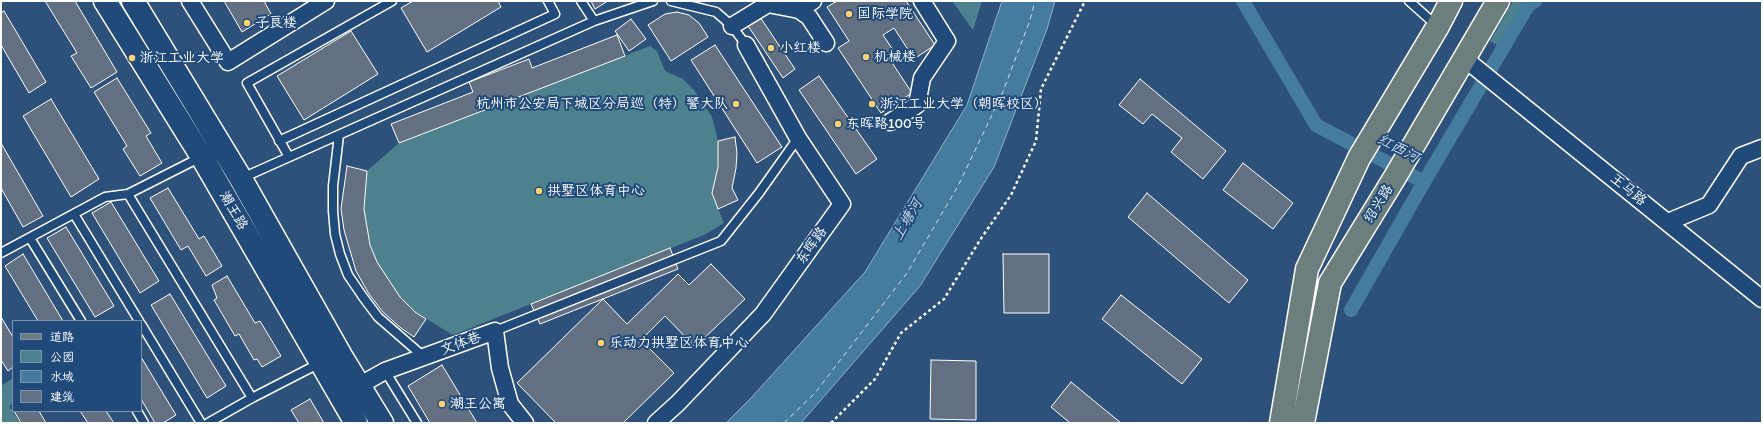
<!DOCTYPE html>
<meta charset="utf-8">
<style>
body{margin:0}
#map{position:relative;width:1763px;height:424px;overflow:hidden;background:#2c527c;font-family:Itim,"LXGW WenKai TC",sans-serif}
canvas{display:block}
.frame{position:absolute;inset:0;border:2px solid #fff;pointer-events:none}
.legend{position:absolute;left:12px;top:320px;width:130px;height:92px;box-sizing:border-box;background:#1f4a7a;border:1px solid #7992af;margin:0;padding:5px 7px;list-style:none;font-size:12px;color:#fff}
.legend li{display:flex;align-items:center;gap:8px;height:20px}
.legend b{width:20px;border:1px solid #7992af}
</style>
<div id="map">
<canvas width="1763" height="424"></canvas>
<div class="frame"></div>
<ul class="legend">
<li><b style="height:5px;background:#6c7f7c"></b>道路</li>
<li><b style="height:11px;background:#4d818e"></b>公园</li>
<li><b style="height:11px;background:#447c9f"></b>水域</li>
<li><b style="height:11px;background:#627082"></b>建筑</li>
</ul>
</div>
<script>
const g = document.querySelector('canvas').getContext('2d');
g.lineJoin = 'round';
function paint(path, color) {
  g.fillStyle = color;
  g.fill(path, 'evenodd');
}
function shape(rows) {
  const path = new Path2D();
  for (const r of rows) {
    path.moveTo(r[0], r[1]);
    for (let i = 2; i < r.length; i += 2) path.lineTo(r[i], r[i + 1]);
  }
  return path;
}
function stroke(path, color, width, dash) {
  g.strokeStyle = color;
  g.lineWidth = width;
  g.lineCap = dash ? 'butt' : 'round';
  g.setLineDash(dash || []);
  g.stroke(path);
}
function label(font, color, halo, rows, align = 'center') {
  g.font = font + ' Itim,"LXGW WenKai TC",sans-serif';
  g.lineWidth = 4;
  g.setLineDash([]);
  g.textBaseline = 'middle';
  g.strokeStyle = halo;
  g.fillStyle = color;
  for (const [text, x, y, turn = 0] of rows) {
    g.save();
    g.translate(x, y);
    g.rotate((+turn || 0) * Math.PI / 180);
    g.textAlign = isNaN(turn) ? turn : align;
    if (halo) g.strokeText(text, 0, 0);
    g.fillText(text, 0, 0);
    g.restore();
  }
}
paint(shape([
 [952,1,982,1,973,30],
 [1513,1,1524,1,1497,45,1490,41],
 [650,46,657,51,665,71,683,79,694,90,712,117,718,141,719,155,716,180,712,193,724,223,704,235,453,335,415,312,400,297,388,280,377,262,370,245,364,209,367,171,399,143],
 [13,378,13,403,9,406,20,423,1,423,1,386]
]), '#4d818e');
const water = shape([
 [1002,1,1055,1,1047,29,994,167,920,286,801,423,726,423,751,398,865,272,967,105,1002,1]
]);
paint(water, '#447c9f');
stroke(water, '#8fb0c5', 1);
stroke(shape([
 [1243,1,1316,125,1424,182,1529,4,1535,1],
 [1351,310,1424,182]
]), '#447c9f', 14);
stroke(shape([
 [784,423,815,393,907,273,958,186,1002,94,1030,20,1035,1]
]), '#d0dee7', 1, [5, 4]);
const building = shape([
 [45,1,75,1,117,72,91,88,71,56,77,53,45,1],
 [224,1,264,1,271,14,242,32,224,1],
 [413,1,498,1,501,7,427,52,401,8,413,1],
 [591,1,608,1,595,9,591,1],
 [837,1,906,1,935,45,914,59,894,28,883,35,893,50,887,55,912,93,881,113,838,48,849,41,827,7,837,1],
 [4,11,46,82,29,93,1,45,1,13,4,11],
 [677,12,689,15,699,23,708,37,671,61,648,25,665,14,677,12],
 [760,17,795,69,783,78,748,26,760,17],
 [631,19,646,39,629,51,615,31,631,19],
 [351,31,378,74,304,120,277,76,351,31],
 [617,35,625,56,399,143,391,124,473,92,469,82,529,59,532,68,617,35],
 [715,45,782,147,757,163,691,60,715,45],
 [819,76,877,159,856,174,799,90,819,76],
 [117,78,151,133,146,136,162,163,140,176,123,149,127,146,94,92,117,78],
 [1140,79,1226,151,1203,179,1171,152,1182,138,1152,114,1143,124,1119,105,1140,79],
 [51,99,99,179,71,197,23,116,51,99],
 [735,137,737,153,736,168,732,188,738,200,718,209,712,193,718,167,718,141,735,137],
 [1,143,43,216,23,227,1,188,1,143],
 [1243,163,1293,203,1273,229,1223,190,1243,163],
 [347,166,367,171,364,209,370,245,377,262,400,297,415,312,426,319,414,337,401,328,383,312,369,294,356,271,344,230,341,209,347,166],
 [168,188,199,239,204,236,222,266,206,276,188,246,181,250,150,198,168,188],
 [1147,193,1248,280,1229,303,1128,217,1147,193],
 [111,202,159,281,140,293,92,213,111,202],
 [66,227,114,306,95,317,47,238,66,227],
 [670,248,678,269,540,324,531,304,670,248],
 [23,254,63,321,38,321,5,266,23,254],
 [1003,254,1049,254,1049,313,1004,313,1003,254],
 [711,264,745,299,695,347,665,316,641,340,674,373,623,423,556,423,517,383,603,299,627,324,678,274,689,285,711,264],
 [227,276,255,323,260,321,281,356,262,367,257,359,254,360,239,334,235,336,214,300,217,298,212,285,227,276],
 [170,294,226,386,207,398,151,305,170,294],
 [1121,295,1202,359,1182,384,1102,319,1121,295],
 [1,317,13,337,13,367,8,371,1,360,1,317],
 [141,357,176,415,163,423,155,423,141,399,141,357],
 [931,360,976,361,976,420,930,419,931,360],
 [442,365,477,423,430,423,408,386,442,365],
 [1071,382,1121,423,1070,423,1051,407,1071,382],
 [310,399,324,423,299,423,291,410,310,399],
 [14,411,39,411,46,423,21,423,14,411],
 [80,411,106,411,114,423,88,423,80,411]
]);
paint(building, '#627082');
stroke(building, '#fff', 1);
const lane = shape([
 [581,1,594,21],
 [671,1,716,12,732,26,746,45],
 [1409,1,1437,26],
 [339,135,333,186,333,211,335,234,340,254,348,275,363,297,378,317,424,357],
 [279,141,555,14,548,1],
 [289,157,247,83,392,1],
 [242,178,594,21,653,1],
 [128,194,252,398],
 [74,214,139,321],
 [30,238,81,321],
 [1,253,105,197,128,194,201,157],
 [141,324,201,423],
 [495,331,721,241,759,193,798,138],
 [385,371,417,423],
 [137,411,144,423],
 [208,423,252,398,320,363]
]);
const street = shape([
 [190,1,228,62,326,1],
 [768,4,799,10,813,1],
 [799,10,809,17,826,43],
 [732,26,773,1],
 [1465,59,1762,299],
 [890,122,917,105,922,78,947,41,922,1],
 [1668,222,1709,205,1741,156,1762,148],
 [361,388,369,380,385,371,495,331,500,368,510,404,525,423],
 [656,423,678,403,763,314,842,204,798,138,746,45]
]);
const secondary = shape([
 [105,1,202,157,356,423],
 [133,1,241,179,341,356,382,423]
]);
const primary = shape([
 [1281,423,1307,269,1359,158,1438,26,1451,1],
 [1303,423,1330,283,1395,177,1498,1]
]);
stroke(lane, '#fff', 11);
stroke(street, '#fff', 19);
stroke(secondary, '#fff', 25);
stroke(primary, '#fff', 25);
stroke(shape([
 [831,423,875,379,901,333,944,299,980,240,1011,195,1036,141,1041,89,1085,1]
]), '#fff', 2.5, [3, 3]);
stroke(lane, '#1f4a7a', 8);
stroke(street, '#1f4a7a', 16);
stroke(secondary, '#1f4a7a', 22);
stroke(primary, '#6c7f7c', 22);
for (const [x, y, r, color] of [
 [849,14,4,"#ffd166"],
 [247,23,4,"#ffd166"],
 [771,48,4,"#ffd166"],
 [866,57,4,"#ffd166"],
 [132,58,4,"#ffd166"],
 [736,104,4,"#ffd166"],
 [872,104,4,"#ffd166"],
 [838,124,4,"#ffd166"],
 [539,191,4,"#ffd166"],
 [601,343,4,"#ffd166"],
 [442,404,4,"#ffd166"]
]) {
  const dot = new Path2D();
  dot.arc(x, y, r, 0, 2 * Math.PI);
  g.fillStyle = color;
  g.fill(dot);
  stroke(dot, '#1f4a7a', 1.5);
}
label('14px', '#fff', '#1f4a7a', [
 ["国际学院",857,14],
 ["子良楼",255,23],
 ["小红楼",779,48],
 ["机械楼",874,57],
 ["浙江工业大学",140,58],
 ["杭州市公安局下城区分局巡（特）警大队",728,104,"right"],
 ["浙江工业大学（朝晖校区）",880,104],
 ["东晖路100号",846,124],
 ["拱墅区体育中心",547,191],
 ["乐动力拱墅区体育中心",609,343],
 ["潮王公寓",450,404]
], 'left');
label('14px', '#fff', '#1f4a7a', [
 ["王马路",1628,190,39],
 ["绍兴路",1379,204,-58],
 ["潮王路",233,211,60],
 ["东晖路",812,246,-55],
 ["文体巷",461,344,-20]
]);
label('italic 15px', '#d0dee7', '#1f4a7a', [
 ["红西河",1398,149,28],
 ["上塘河",908,220,-60]
]);
</script>
